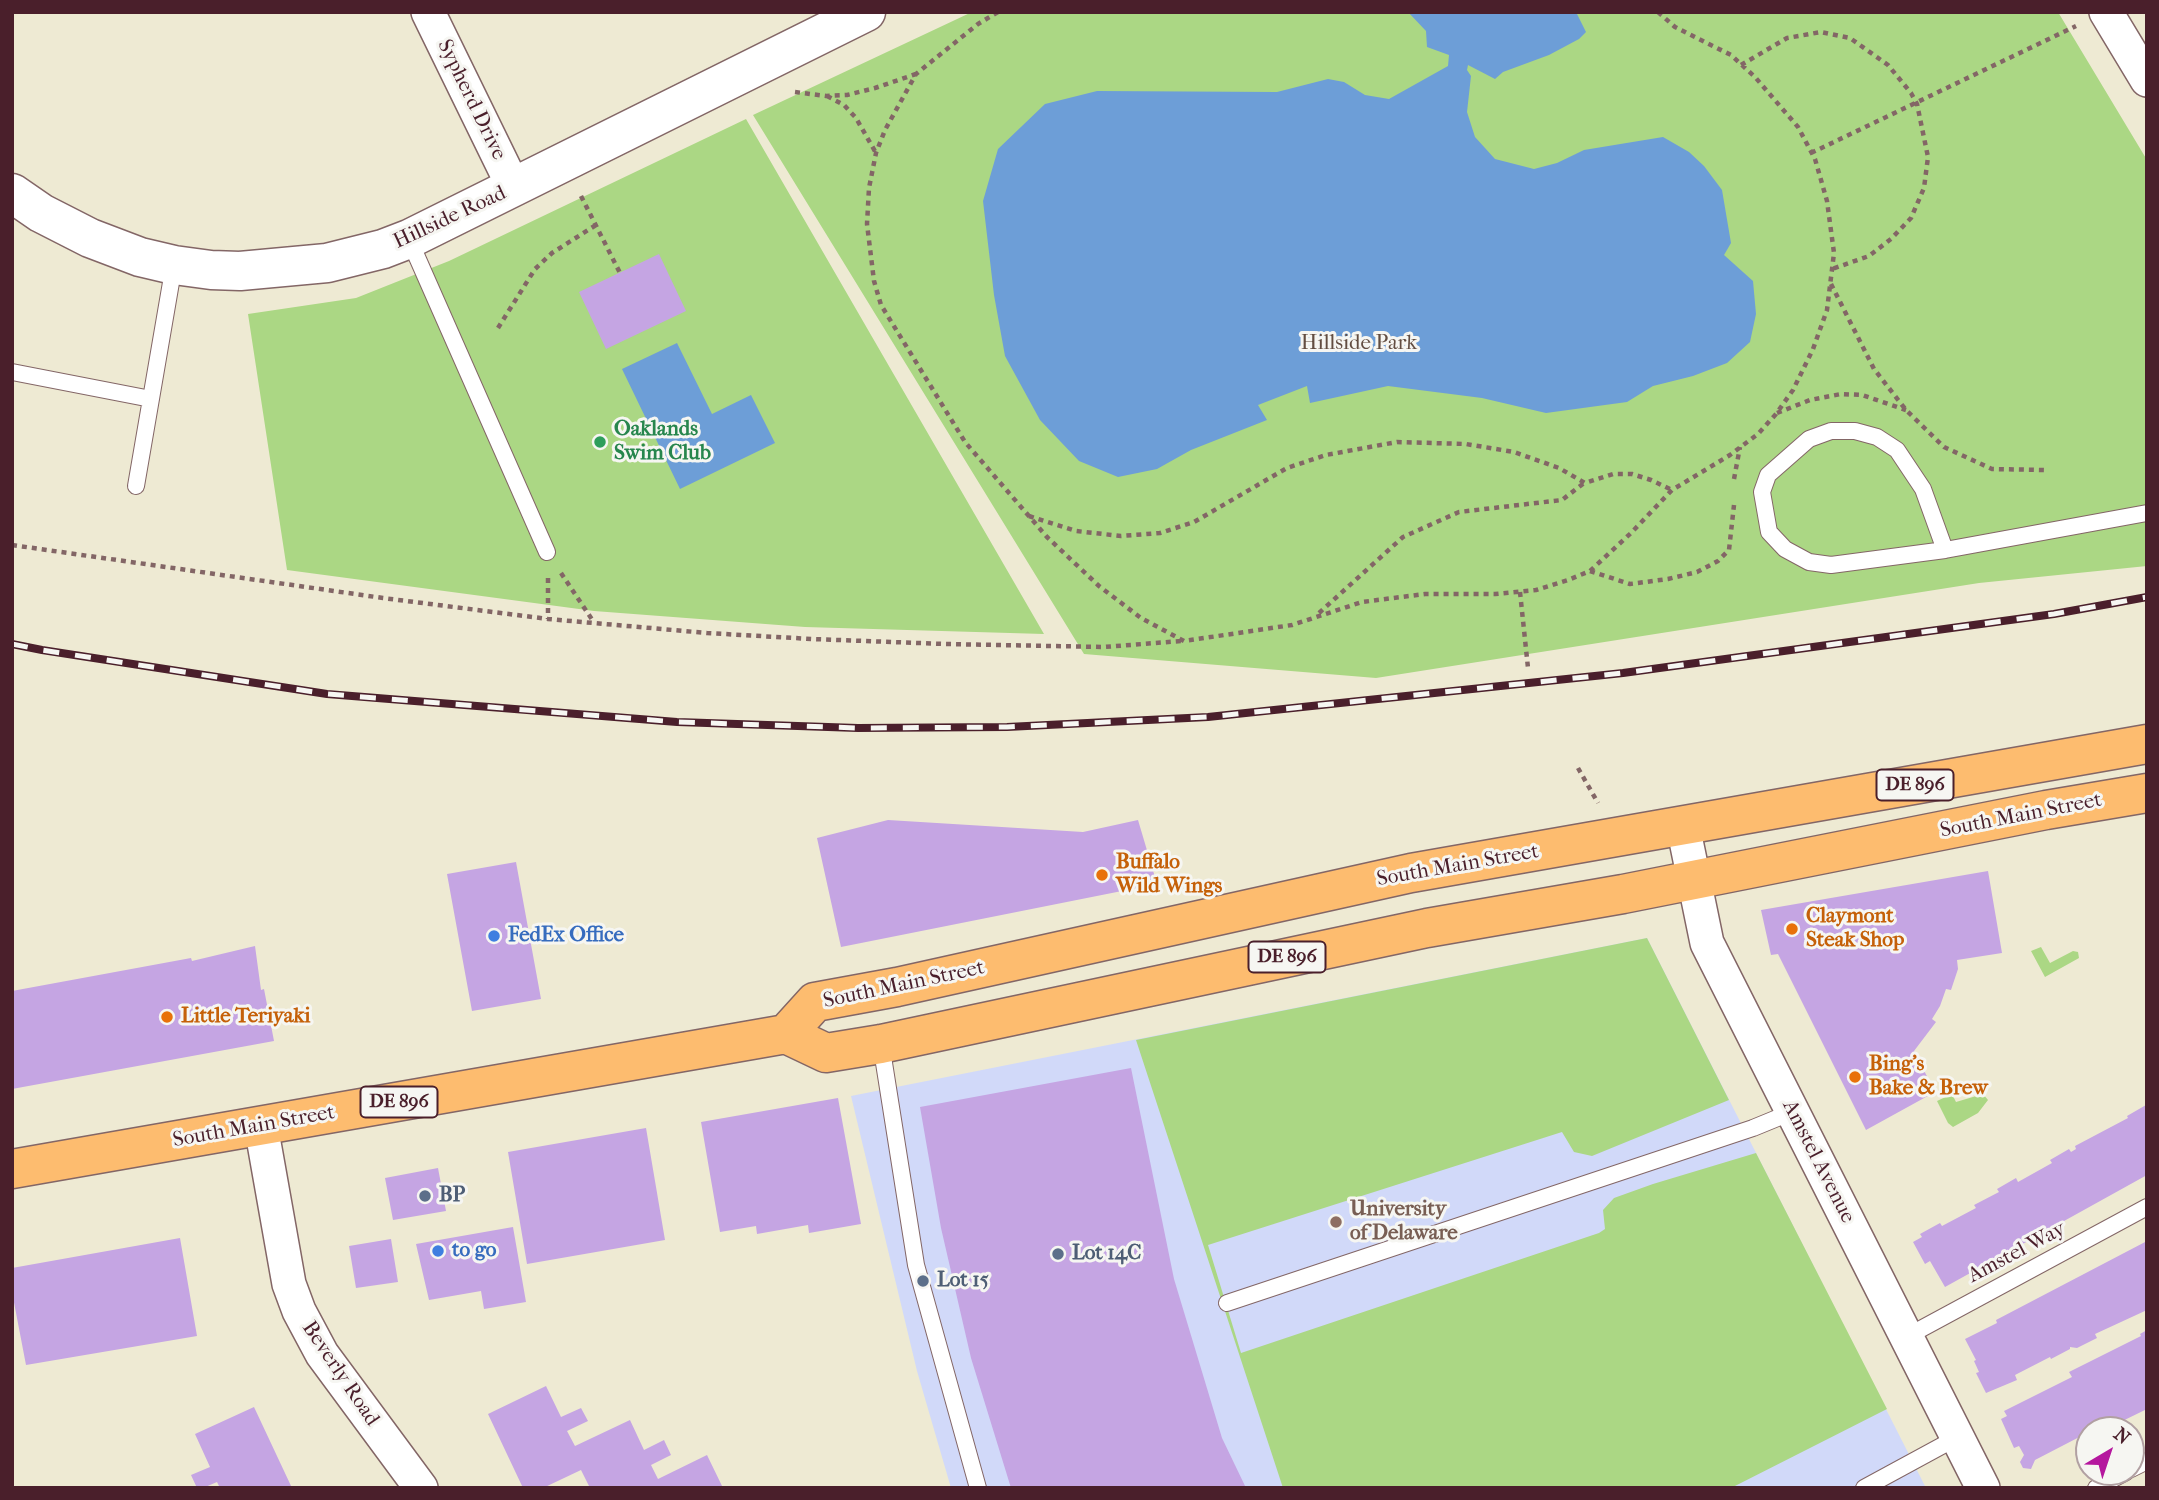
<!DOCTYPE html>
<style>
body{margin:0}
#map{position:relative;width:2159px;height:1500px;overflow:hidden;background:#eeead3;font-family:"IM FELL French Canon",serif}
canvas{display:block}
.frame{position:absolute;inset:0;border:14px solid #4a1f2b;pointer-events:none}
.north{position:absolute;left:2075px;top:1416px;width:70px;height:70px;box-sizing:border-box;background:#f6f6f2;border:2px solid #b1a0a2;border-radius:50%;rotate:39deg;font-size:19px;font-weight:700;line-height:28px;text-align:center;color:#4a1f2b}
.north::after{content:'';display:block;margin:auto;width:24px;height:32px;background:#b5179e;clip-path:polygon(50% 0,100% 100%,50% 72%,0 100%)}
</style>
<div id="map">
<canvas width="2159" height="1500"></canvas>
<div class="frame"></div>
<div class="north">N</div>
</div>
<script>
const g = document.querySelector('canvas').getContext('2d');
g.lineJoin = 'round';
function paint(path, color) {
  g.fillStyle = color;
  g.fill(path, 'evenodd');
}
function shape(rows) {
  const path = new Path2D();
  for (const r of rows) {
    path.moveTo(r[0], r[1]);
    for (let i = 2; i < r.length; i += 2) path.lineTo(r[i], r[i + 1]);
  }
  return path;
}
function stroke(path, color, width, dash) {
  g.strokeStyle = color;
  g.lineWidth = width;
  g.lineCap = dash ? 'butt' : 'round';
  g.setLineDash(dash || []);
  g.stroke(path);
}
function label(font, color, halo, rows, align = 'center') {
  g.font = font + ' "IM FELL French Canon",serif';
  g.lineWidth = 6;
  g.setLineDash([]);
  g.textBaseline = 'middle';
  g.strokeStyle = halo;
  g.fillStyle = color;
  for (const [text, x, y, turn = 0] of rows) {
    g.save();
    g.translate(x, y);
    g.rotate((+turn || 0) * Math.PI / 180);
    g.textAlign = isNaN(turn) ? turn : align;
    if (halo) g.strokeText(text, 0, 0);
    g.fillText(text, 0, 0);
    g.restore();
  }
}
paint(shape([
 [1647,938,1926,1488,951,1488,917,1371,851,1096]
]), '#d1d9f9');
paint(shape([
 [972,12,2058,12,2147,160,2147,566,1979,583,1376,678,1084,654,753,115],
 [746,119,1044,634,805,627,594,611,287,570,248,314,356,298,449,261],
 [1647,938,1729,1100,1592,1156,1574,1152,1562,1132,1208,1245,1241,1353,1599,1233,1605,1229,1603,1210,1614,1198,1653,1184,1756,1153,1887,1409,1731,1488,1283,1488,1136,1040],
 [2041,947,2050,963,2073,951,2078,952,2079,958,2045,977,2031,951],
 [1952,1094,1956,1102,1983,1094,1988,1100,1978,1113,1953,1127,1948,1123,1937,1101]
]), '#abd784');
paint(shape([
 [1408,12,1577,14,1586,32,1579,39,1549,55,1503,72,1495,79,1468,65,1467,70,1471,76,1467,112,1475,137,1495,159,1534,169,1557,163,1584,150,1663,137,1689,152,1704,166,1722,190,1731,243,1724,255,1753,281,1756,314,1750,342,1727,363,1693,376,1653,386,1627,402,1546,413,1482,398,1388,386,1310,403,1307,386,1258,405,1267,420,1191,450,1157,469,1118,477,1079,461,1040,420,1005,356,994,295,983,201,998,149,1045,104,1097,91,1277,92,1328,79,1344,82,1365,95,1389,99,1448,66,1449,55,1427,47,1426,31],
 [677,343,712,414,751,395,775,443,680,489,622,369]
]), '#6d9ed7');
paint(shape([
 [659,254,686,311,606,349,579,292],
 [888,820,1083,832,1138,820,1157,884,841,947,817,838],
 [516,862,541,999,472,1011,447,874],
 [1988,871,2002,953,1957,960,1958,969,1951,990,1946,989,1940,1006,1932,1019,1936,1022,1914,1051,1935,1092,1866,1130,1778,954,1771,955,1761,910],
 [255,946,261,990,264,989,274,1041,12,1089,12,991,191,958,192,961],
 [1131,1068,1174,1279,1222,1438,1246,1488,1011,1488,971,1358,941,1228,920,1107],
 [838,1098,861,1224,809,1233,808,1225,757,1234,756,1226,720,1232,701,1122],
 [2146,1105,2147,1175,1945,1287,1930,1261,1925,1264,1913,1242,1922,1237,1920,1234,1940,1223,1942,1226,1976,1208,1974,1205,1999,1192,1997,1189,2016,1178,2018,1182,2052,1163,2050,1160,2069,1149,2071,1152,2076,1149,2075,1146,2128,1118,2127,1116],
 [646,1128,665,1240,527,1264,508,1152],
 [438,1168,446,1211,393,1220,385,1178],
 [513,1227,526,1302,484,1309,481,1291,429,1300,416,1244],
 [180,1238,197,1336,26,1365,12,1292,12,1268],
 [391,1239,398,1282,356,1288,349,1246],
 [2147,1241,2147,1310,2095,1334,2097,1338,2077,1348,2070,1347,2070,1349,2051,1359,2050,1357,2015,1375,2017,1380,1986,1393,1976,1373,1979,1372,1974,1361,1976,1360,1965,1339,1997,1323,1996,1320],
 [2147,1330,2147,1409,2104,1430,2089,1430,2089,1432,2035,1460,2031,1469,2023,1468,2020,1462,2024,1455,2019,1446,2014,1448,2001,1419,2007,1416,2004,1411,2072,1377,2069,1372,2141,1336,2140,1334],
 [546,1386,561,1417,581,1408,588,1421,567,1431,575,1446,630,1420,644,1450,664,1440,671,1455,651,1465,658,1479,707,1455,723,1488,590,1488,581,1470,543,1488,523,1488,488,1414],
 [254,1407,292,1488,220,1488,217,1482,203,1488,197,1488,191,1475,210,1467,195,1434]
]), '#c5a5e3');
const service = shape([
 [409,239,547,552],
 [12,372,151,399],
 [1831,431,1855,431,1877,437,1897,450,1923,489,1945,550,1831,565,1809,562,1785,549,1769,532,1762,492,1768,475,1809,439,1831,431],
 [136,486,174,265],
 [1945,550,2147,513],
 [881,1044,916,1265,978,1488],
 [1227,1303,1753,1128,1792,1112],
 [1906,1337,2147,1207],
 [2131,1469,2147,1461],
 [1864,1488,1958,1437],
 [2096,1488,2126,1472]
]);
const minor = shape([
 [428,12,514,188],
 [2106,12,2147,80],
 [1683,826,1707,943,1983,1488],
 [261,1126,289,1284,299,1311,322,1354,421,1488]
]);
const tertiary = shape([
 [12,193,41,213,90,238,140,257,174,265,211,270,240,271,327,263,383,249,409,239,866,12]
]);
const primary = shape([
 [786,1034,815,1002,897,987,1411,873,2147,744],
 [12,1169,786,1034,826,1053,881,1044,1427,928,1623,894,2046,810,2147,793]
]);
stroke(service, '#836666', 18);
stroke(minor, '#836666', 36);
stroke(tertiary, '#836666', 41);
stroke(primary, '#836666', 41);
stroke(shape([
 [998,12,978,24,916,74,885,130,876,153,869,188,867,224,874,281,881,305,965,442,1047,537,1099,586,1141,618,1184,641,1292,625,1362,602,1425,594,1495,594,1536,590,1568,580,1590,571,1631,533,1672,490,1730,455,1758,434,1776,414,1793,390,1813,349,1827,310,1834,253,1827,201,1815,159,1798,127,1755,77,1731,55,1675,27,1658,12],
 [1741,65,1787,38,1821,32,1850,38,1888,65,1911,93,1917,104,1928,157,1924,188,1911,218,1891,239,1869,256,1832,269],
 [795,92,826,96,847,95,875,88,916,74],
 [827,96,844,105,856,118,876,153],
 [1811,153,2076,26],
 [581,196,620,273],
 [1831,284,1874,369,1906,410,1944,447,1992,469,2044,470],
 [498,328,535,269,552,253,596,225],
 [1777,413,1810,400,1841,394,1862,395,1906,410],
 [1734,479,1740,447],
 [1029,516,1076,531,1121,536,1160,533,1194,522,1287,468,1326,455,1397,442,1466,444,1514,452,1559,468,1585,483,1613,474,1632,474,1651,480,1672,490],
 [12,545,383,598,548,619,707,633,812,639,946,644,1104,647,1181,641],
 [1590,571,1630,584,1668,579,1697,572,1718,561,1729,550,1734,505],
 [561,573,593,621],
 [548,578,548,619],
 [1520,592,1528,668],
 [1319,613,1403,537,1459,512,1562,500,1584,483],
 [1578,768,1598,803]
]), '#836666', 4.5, [5, 5]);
stroke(service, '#fff', 16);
stroke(minor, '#fff', 33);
stroke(tertiary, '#fff', 38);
stroke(primary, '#fdbc6f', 38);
const rail = shape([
 [12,644,42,650,327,694,677,722,858,728,1007,727,1208,717,1623,673,2054,614,2147,597]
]);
stroke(rail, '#4a1f2b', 8);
stroke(rail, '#f6f6f2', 5, [16]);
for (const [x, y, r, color] of [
 [600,442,7,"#2e9e5b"],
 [1102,875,7,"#e8710a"],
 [1792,929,7,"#e8710a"],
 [494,936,7,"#3f7fe0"],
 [167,1017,7,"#e8710a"],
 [1855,1077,7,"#e8710a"],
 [425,1196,7,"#5c6f8a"],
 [1336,1222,7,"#8d6e63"],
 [438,1251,7,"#3f7fe0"],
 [1058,1254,7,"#5c6f8a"],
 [923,1281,7,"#5c6f8a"]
]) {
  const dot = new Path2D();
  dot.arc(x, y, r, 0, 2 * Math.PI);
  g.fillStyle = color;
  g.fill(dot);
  stroke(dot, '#f6f6f2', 2.5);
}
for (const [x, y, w] of [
 [1915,785,77],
 [1287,957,77],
 [399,1102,77]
]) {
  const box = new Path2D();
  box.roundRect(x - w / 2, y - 15.5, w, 31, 5);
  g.fillStyle = '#f6f6f2';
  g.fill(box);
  stroke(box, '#4a1f2b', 2);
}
label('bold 19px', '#4a1f2b', null, [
 ["DE 896",1915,785],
 ["DE 896",1287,957],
 ["DE 896",399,1102]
]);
label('21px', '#4a1f2b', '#f6f6f2', [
 ["Sypherd Drive",471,100,64],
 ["Hillside Road",450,218,-25],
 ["South Main Street",2021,816,-11],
 ["South Main Street",1458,866,-10],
 ["South Main Street",904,985,-12],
 ["South Main Street",254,1127,-10],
 ["Amstel Avenue",1818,1162,63],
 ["Amstel Way",2017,1253,-28],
 ["Beverly Road",340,1374,56]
]);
label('21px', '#624d41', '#f6f6f2', [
 ["Hillside Park",1359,344]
]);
label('bold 21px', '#27864d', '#f6f6f2', [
 ["Oaklands",614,430],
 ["Swim Club",614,454]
], 'left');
label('bold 21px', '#c56008', '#f6f6f2', [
 ["Buffalo",1116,863],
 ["Wild Wings",1116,887],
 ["Claymont",1806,917],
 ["Steak Shop",1806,941],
 ["Little Teriyaki",181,1017],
 ["Bing's",1869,1065],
 ["Bake & Brew",1869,1089]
], 'left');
label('bold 21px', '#366cbe', '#f6f6f2', [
 ["FedEx Office",508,936],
 ["to go",452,1251]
], 'left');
label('bold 21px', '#4e5e75', '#f6f6f2', [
 ["BP",439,1196],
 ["Lot 14C",1072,1254],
 ["Lot 15",937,1281]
], 'left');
label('bold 21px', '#785e54', '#f6f6f2', [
 ["University",1350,1210],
 ["of Delaware",1350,1234]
], 'left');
</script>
